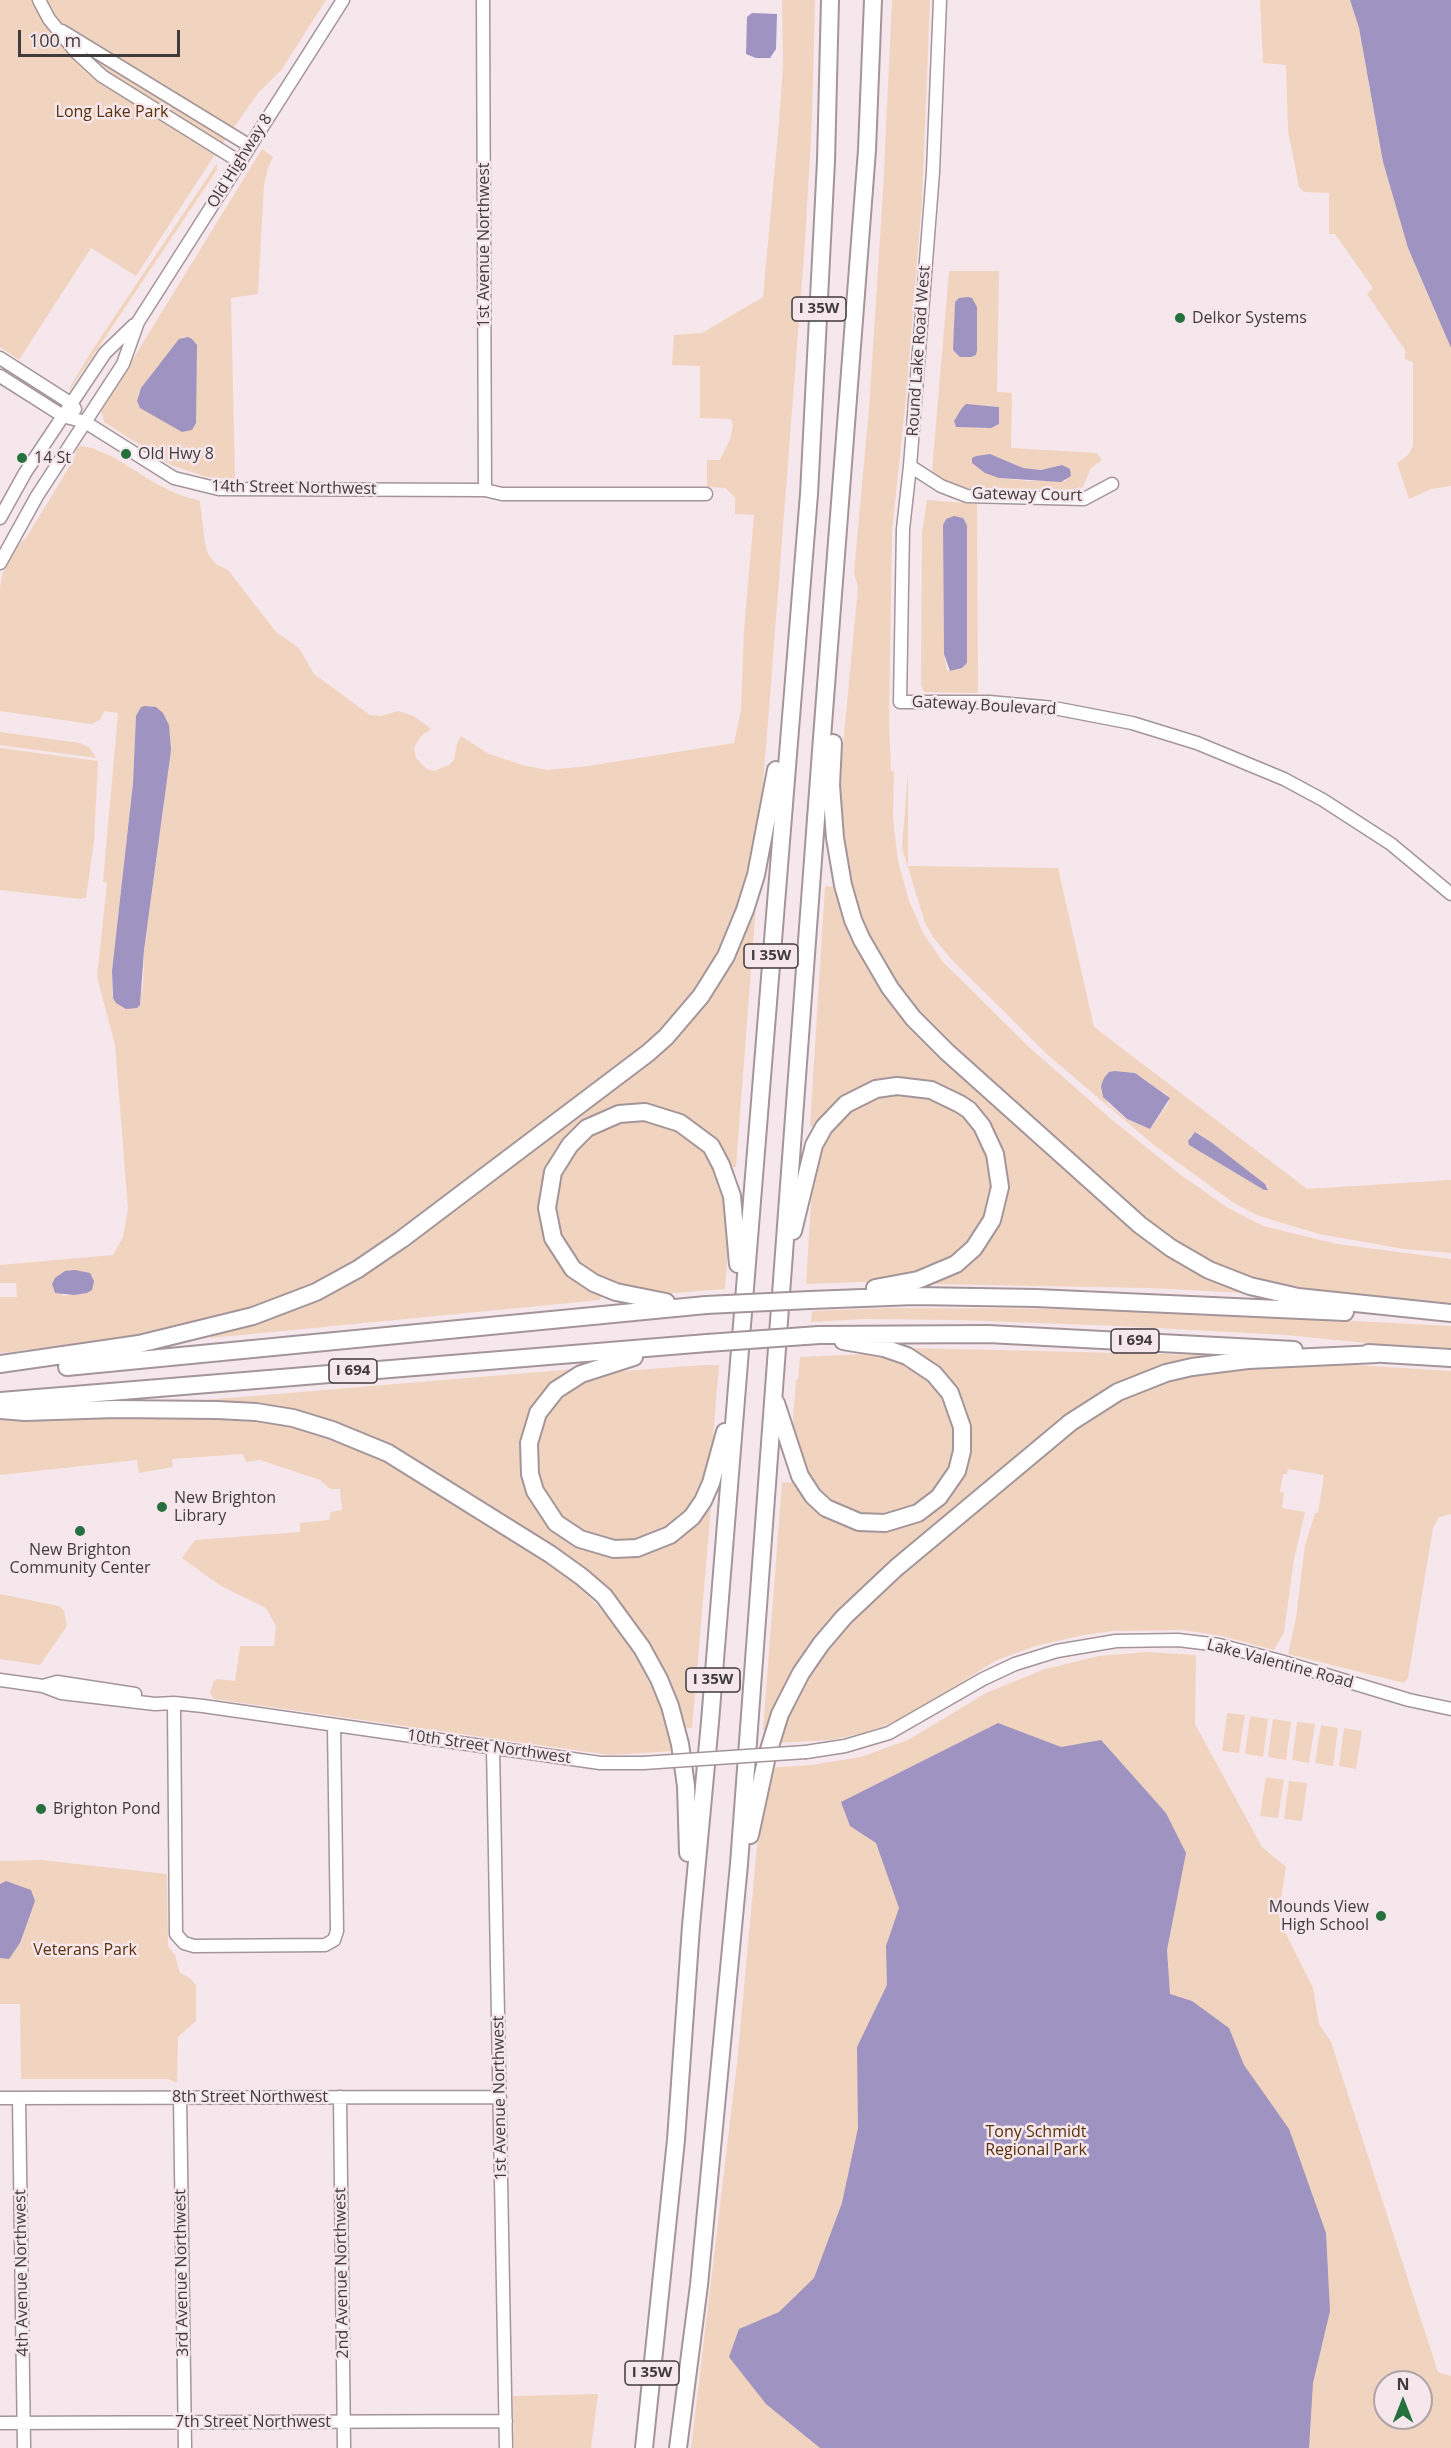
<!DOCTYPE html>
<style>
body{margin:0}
#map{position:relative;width:1451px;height:2448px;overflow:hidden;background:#f6e7ec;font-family:"Open Sans",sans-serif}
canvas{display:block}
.north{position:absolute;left:1373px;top:2370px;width:60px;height:60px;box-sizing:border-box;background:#f6e7ec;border:2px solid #ada2a6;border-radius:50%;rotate:0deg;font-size:16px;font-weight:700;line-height:24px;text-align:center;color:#403b3c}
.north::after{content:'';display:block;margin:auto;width:21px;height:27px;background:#25703e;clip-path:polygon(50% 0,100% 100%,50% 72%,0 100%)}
.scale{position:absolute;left:18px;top:30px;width:162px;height:27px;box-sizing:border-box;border:3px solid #403b3c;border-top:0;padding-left:8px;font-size:18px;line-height:21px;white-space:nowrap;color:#403b3c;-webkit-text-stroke:4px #f6e7ec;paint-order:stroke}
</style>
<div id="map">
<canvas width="1451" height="2448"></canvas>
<div class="north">N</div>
<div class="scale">100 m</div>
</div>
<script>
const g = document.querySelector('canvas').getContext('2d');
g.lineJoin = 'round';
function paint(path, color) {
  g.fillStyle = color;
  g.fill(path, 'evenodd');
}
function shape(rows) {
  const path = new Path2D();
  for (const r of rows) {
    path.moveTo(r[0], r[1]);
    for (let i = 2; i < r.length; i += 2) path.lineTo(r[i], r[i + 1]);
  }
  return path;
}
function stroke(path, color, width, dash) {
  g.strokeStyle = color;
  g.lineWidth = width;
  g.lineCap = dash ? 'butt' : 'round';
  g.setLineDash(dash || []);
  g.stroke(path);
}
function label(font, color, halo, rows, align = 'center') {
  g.font = font + ' "Open Sans",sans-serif';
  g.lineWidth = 5;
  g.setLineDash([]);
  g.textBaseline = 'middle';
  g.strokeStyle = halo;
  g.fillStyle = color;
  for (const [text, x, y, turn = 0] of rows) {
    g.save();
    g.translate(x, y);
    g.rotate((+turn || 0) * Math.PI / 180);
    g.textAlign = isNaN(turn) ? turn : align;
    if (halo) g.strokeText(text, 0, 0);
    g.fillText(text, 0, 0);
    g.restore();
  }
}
paint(shape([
 [0,0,326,0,282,69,258,93,214,156,136,276,91,248,19,360,0,347],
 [782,0,815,0,812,119,805,242,769,709,759,833,738,914,706,979,651,1043,377,1251,324,1283,199,1326,105,1341,0,1353,0,1297,17,1297,16,1283,0,1283,0,1265,113,1255,123,1237,128,1209,115,1045,97,977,107,883,103,881,118,713,104,711,100,720,91,724,0,711,0,587,2,575,17,546,26,538,74,459,77,448,81,446,92,448,113,457,155,483,177,494,200,501,205,544,208,554,216,564,228,570,276,632,299,648,314,674,370,715,381,716,398,711,414,716,431,729,420,737,414,748,416,758,427,769,434,771,449,765,454,760,457,744,461,736,489,754,522,765,547,770,588,766,734,743,741,710,744,630,754,515,735,514,735,498,726,488,707,487,707,460,720,460,730,439,733,425,731,419,700,418,700,366,672,365,674,335,702,333,763,297,779,122,783,66],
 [136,716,164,803,144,950,143,982,140,1005,137,1008,113,998,112,993,112,971,133,783],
 [65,1271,83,1271,87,1293,62,1296],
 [892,0,930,0,922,201,906,399,892,530,889,721,891,771,894,771,893,818,898,861,909,901,923,933,943,962,1030,1048,1111,1119,1181,1175,1228,1208,1263,1226,1337,1244,1451,1259,1451,1304,1334,1297,1223,1272,1161,1235,1041,1128,919,1015,900,992,857,916,848,883,838,797,858,588,854,572,869,409,883,192],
 [1260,0,1350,0,1359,28,1383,162,1408,248,1451,348,1451,486,1431,489,1409,499,1397,463,1408,455,1413,446,1413,362,1405,359,1405,350,1367,294,1373,288,1335,234,1329,234,1329,193,1304,192,1299,187,1288,131,1286,65,1263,63],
 [262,149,273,157,268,168,264,185,258,294,231,298,235,479,206,477,171,465,104,422,101,411],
 [183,337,192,339,138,406,138,395],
 [217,163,217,170,70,390,69,389,91,352],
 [949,271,999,271,997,392,1012,393,1011,448,1097,453,1102,460,1091,468,1083,487,1076,490,966,488,931,483],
 [965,405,997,406,991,428,956,427,954,421],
 [990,454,1022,468,1041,470,1062,465,1066,481,1028,481,999,478],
 [927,500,977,504,978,693,924,692,921,685,922,533],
 [946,519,965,521,967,525,967,663,962,668,950,671,947,670,944,654,943,525],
 [0,732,80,743,90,748,96,758,0,745],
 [0,748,98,761,94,841,86,898,80,899,0,890],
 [908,771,908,866,1058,868,1094,1027,1307,1189,1451,1180,1451,1253,1404,1249,1319,1234,1259,1216,1234,1203,1155,1146,1049,1056,952,960,933,937,925,923,902,848],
 [1115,1071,1135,1073,1168,1096,1169,1102,1150,1129,1126,1119,1107,1103],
 [1196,1132,1211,1142,1268,1187,1264,1190,1189,1145,1190,1137],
 [825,886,838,887,870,965,1137,1229,1243,1289,1243,1293,1149,1288,932,1284,932,1281,996,1222,991,1130,911,1080,818,1127,810,1126],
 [752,904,756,904,736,1167,726,1167,653,1109,573,1134,544,1226,602,1294,600,1300,211,1338,211,1334,313,1298,652,1055],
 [919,1093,957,1109,974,1126,993,1166,991,1205,977,1234,945,1264,888,1281,806,1284,813,1170,823,1139,844,1114,879,1094],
 [646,1120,666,1124,699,1143,718,1168,730,1218,725,1289,661,1294,625,1289,584,1271,566,1250,554,1216,557,1179,574,1149,594,1131,619,1122],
 [889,1308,1126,1309,1451,1326,1451,1348,1366,1343,1285,1335,1118,1326,958,1320,866,1319,811,1322,812,1311],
 [913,1348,1202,1355,1202,1357,1180,1361,1112,1387,1081,1406,1052,1427,864,1588,769,1730,763,1730,782,1482,795,1483,868,1528,949,1492,965,1417,912,1352],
 [868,1354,885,1355,913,1365,942,1392,954,1429,951,1461,938,1486,909,1509,889,1515,862,1515,826,1499,805,1475,792,1432,796,1380,798,1379,800,1357],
 [1324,1363,1451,1371,1451,1514,1439,1517,1433,1528,1408,1678,1404,1683,1288,1654,1296,1618,1305,1545,1315,1513,1318,1513,1324,1475,1288,1469,1287,1474,1283,1474,1280,1492,1284,1493,1282,1508,1305,1512,1294,1559,1284,1632,1274,1650,1222,1636,1183,1630,1113,1631,1084,1635,1035,1646,995,1661,903,1719,864,1733,830,1740,774,1743,790,1701,844,1619,1097,1406,1199,1368],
 [703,1365,719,1365,711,1461,694,1501,687,1513,671,1527,643,1540,616,1542,584,1534,561,1517,540,1485,535,1451,541,1422,564,1392,583,1379,610,1372],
 [575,1369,533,1413,540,1513,630,1554,704,1508,711,1508,692,1728,679,1727,594,1583,333,1427,193,1406,193,1401],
 [191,1417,270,1423,312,1429,394,1463,551,1565,579,1587,598,1606,616,1626,639,1662,659,1703,673,1751,610,1755,214,1699,210,1693,214,1681,217,1679,235,1681,240,1646,274,1646,276,1626,266,1608,221,1586,182,1558,195,1540,300,1532,300,1523,329,1520,331,1512,342,1510,340,1489,330,1489,320,1480,260,1460,246,1462,243,1454,172,1459,173,1467,139,1473,137,1460,0,1475,0,1420],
 [0,1594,59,1606,64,1611,67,1626,40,1665,0,1659],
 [1147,1652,1196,1655,1195,1724,1262,1847,1286,1867,1279,1913,1280,1922,1313,1988,1319,2024,1331,2042,1438,2372,1451,2376,1451,2448,691,2448,737,2063,761,1803,767,1768,811,1765,861,1757,908,1740,986,1693,1045,1669,1099,1656],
 [1385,2382,1421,2382,1421,2418,1385,2418],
 [1227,1713,1245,1715,1239,1753,1222,1751],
 [1250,1716,1268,1719,1263,1757,1245,1754],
 [1273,1719,1291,1722,1286,1760,1268,1757],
 [1297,1722,1315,1724,1309,1763,1292,1760],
 [1321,1725,1338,1728,1333,1766,1315,1763],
 [1344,1728,1362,1731,1356,1769,1339,1766],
 [1266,1777,1284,1780,1278,1818,1260,1816],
 [1289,1781,1307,1783,1302,1821,1284,1819],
 [41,1860,167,1874,168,1946,175,1955,180,1973,190,1978,196,1985,196,2021,178,2037,177,2083,168,2079,21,2079,20,2004,0,2004,0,1861],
 [598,2394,591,2448,514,2448,513,2396]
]), '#f1d4bf');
paint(shape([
 [1350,0,1451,0,1451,348,1408,248,1383,162,1359,28],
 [752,13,777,14,776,49,770,58,756,58,746,54,747,17],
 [968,297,972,298,977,307,977,350,976,355,971,357,960,357,953,350,955,302,959,298],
 [188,337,192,339,197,345,196,423,192,430,182,432,140,408,137,401,141,388,179,339],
 [966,404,999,407,999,424,991,428,956,427,954,421,962,408],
 [990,454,1023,468,1041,470,1062,465,1070,469,1071,476,1061,482,999,478,985,473,972,463,972,458,976,456],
 [954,516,963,518,967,525,967,663,962,668,950,671,944,654,943,525,946,519],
 [145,706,156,707,163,713,169,725,171,750,144,950,140,1005,137,1008,126,1009,116,1003,113,998,112,971,133,783,136,716,141,707],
 [1115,1071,1135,1073,1170,1098,1150,1129,1127,1119,1103,1097,1101,1086,1104,1078,1109,1072],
 [1195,1132,1211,1142,1265,1184,1268,1190,1264,1190,1189,1145,1188,1141],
 [75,1270,90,1273,94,1281,92,1290,87,1293,74,1295,55,1293,52,1284,55,1278,65,1271],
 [998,1723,1061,1747,1101,1740,1166,1813,1186,1853,1167,1950,1170,1994,1192,2001,1229,2028,1244,2065,1289,2129,1326,2233,1330,2311,1313,2383,1309,2448,820,2448,766,2404,729,2357,739,2329,779,2312,814,2278,842,2203,858,2128,857,2047,887,1985,886,1946,899,1908,876,1843,850,1826,841,1802],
 [6,1881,31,1890,35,1901,20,1943,9,1959,0,1958,0,1884]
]), '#9e93c1');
const minor = shape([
 [39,0,49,19,76,52,102,76,240,162],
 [483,0,485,490],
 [940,0,933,172,910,466,903,529,900,702,989,702,1054,708,1132,723,1197,743,1284,779,1323,800,1391,844,1451,894],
 [62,31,250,146],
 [0,358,72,404,75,409],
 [0,376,63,416,85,422,174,478,219,489,485,490,502,494,706,494],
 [910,466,941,486,967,496,1084,499,1112,484],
 [0,518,25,473,105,353,134,325],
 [0,563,37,496,123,364,138,322,343,0],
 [0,1680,43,1686,61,1693,155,1704,174,1703,203,1706,600,1763,643,1763],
 [43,1686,57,1682,135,1694],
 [174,1703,176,1934,184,1943,194,1946,325,1945,334,1940,337,1931,334,1726],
 [493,1747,506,2448],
 [806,1752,845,1746,889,1733,983,1679,1015,1664,1057,1651,1116,1641,1178,1640,1219,1645,1280,1661,1409,1700,1451,1709],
 [180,2097,185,2448],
 [340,2097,344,2448],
 [0,2098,500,2097],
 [19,2098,24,2448],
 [0,2423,506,2421]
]);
const highway = shape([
 [833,743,831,785,835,838,843,885,853,920,862,940,890,988,913,1018,947,1052,1140,1225,1171,1248,1209,1270,1250,1286,1298,1297,1451,1313],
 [793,1231,814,1145,824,1127,846,1104,876,1089,897,1086,931,1090,960,1104,969,1110,982,1126,995,1154,1000,1187,992,1220,974,1248,956,1264,918,1280,875,1288],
 [810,1300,915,1296,1036,1298,1345,1312],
 [666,1302,616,1292,594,1283,573,1269,553,1238,547,1208,553,1172,570,1145,587,1128,619,1114,645,1112,680,1123,711,1146,721,1165,732,1196,738,1264],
 [819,1335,988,1334,1294,1350],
 [1368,1353,1451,1358],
 [634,1357,581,1374,556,1390,538,1413,529,1443,530,1474,535,1491,556,1523,580,1539,614,1549,637,1548,670,1535,692,1517,703,1501,711,1483,725,1432],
 [0,1364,139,1344,253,1316,316,1292,358,1269,402,1239,648,1053,666,1037,701,996,726,956,745,910,756,875,776,770],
 [67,1367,706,1305],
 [0,1401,707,1343],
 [776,1403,800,1476,813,1496,826,1508,859,1522,885,1523,918,1513,939,1497,957,1471,962,1451,962,1427,950,1393,934,1374,907,1356,884,1348,843,1341],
 [0,1410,25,1412,115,1409,217,1410,256,1412,293,1418,332,1430,388,1453,550,1554,582,1577,604,1596,642,1648,659,1679,670,1706,680,1744,686,1786,688,1853],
 [750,1835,767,1756,780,1714,801,1673,821,1644,844,1617,896,1568,1071,1422,1118,1392,1166,1373,1192,1367,1248,1360,1377,1354],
 [644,2448,676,2140,691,1926,710,1722,809,494,826,161,830,0],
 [678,2448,699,2285,739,1864,821,751,867,150,873,0]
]);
stroke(minor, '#a3959a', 15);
stroke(highway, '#a3959a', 20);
stroke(minor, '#fff', 12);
stroke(highway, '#fff', 16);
const minorBridge = shape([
 [643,1763,806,1752]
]);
const highwayBridge = shape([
 [706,1305,810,1300],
 [707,1343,819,1335]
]);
stroke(minorBridge, '#a3959a', 15, []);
stroke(highwayBridge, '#a3959a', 20, []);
stroke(minorBridge, '#fff', 12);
stroke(highwayBridge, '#fff', 16);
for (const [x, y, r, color] of [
 [1180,318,6,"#25703e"],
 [126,454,6,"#25703e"],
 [22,458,6,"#25703e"],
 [162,1507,6,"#25703e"],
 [80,1531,6,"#25703e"],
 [41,1809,6,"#25703e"],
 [1381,1916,6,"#25703e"]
]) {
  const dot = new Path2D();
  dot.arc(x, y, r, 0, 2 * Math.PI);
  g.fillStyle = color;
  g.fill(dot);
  stroke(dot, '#f6e7ec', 2);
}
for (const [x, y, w] of [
 [819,309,54],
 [771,956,54],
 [1135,1341,48],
 [353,1371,48],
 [713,1680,54],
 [652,2373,54]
]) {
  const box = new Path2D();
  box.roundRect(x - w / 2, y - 12, w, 24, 4.5);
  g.fillStyle = '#f6e7ec';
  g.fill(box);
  stroke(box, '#403b3c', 1.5);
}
label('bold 15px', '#403b3c', null, [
 ["I 35W",819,309],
 ["I 35W",771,956],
 ["I 694",1135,1341],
 ["I 694",353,1371],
 ["I 35W",713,1680],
 ["I 35W",652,2373]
]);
label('16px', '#593008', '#f6e7ec', [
 ["Long Lake Park",112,112],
 ["Veterans Park",85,1950],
 ["Tony Schmidt",1036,2132],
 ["Regional Park",1036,2150]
]);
label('16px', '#403b3c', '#f6e7ec', [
 ["Old Highway 8",240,161,-58],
 ["1st Avenue Northwest",484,245,-90],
 ["Round Lake Road West",919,351,-86],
 ["14th Street Northwest",294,488,1],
 ["Gateway Court",1027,495,1],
 ["Gateway Boulevard",984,706,3],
 ["Lake Valentine Road",1280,1664,15],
 ["10th Street Northwest",489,1747,8],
 ["8th Street Northwest",250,2097],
 ["1st Avenue Northwest",500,2098,-91],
 ["4th Avenue Northwest",22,2273,-91],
 ["3rd Avenue Northwest",182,2273,-91],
 ["2nd Avenue Northwest",342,2273,-91],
 ["7th Street Northwest",253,2422]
]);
label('16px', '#403b3c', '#f6e7ec', [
 ["Delkor Systems",1192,318],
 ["Old Hwy 8",138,454],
 ["14 St",34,458],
 ["New Brighton",174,1498],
 ["Library",174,1516],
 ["New Brighton",80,1550,"center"],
 ["Community Center",80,1568,"center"],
 ["Brighton Pond",53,1809],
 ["Mounds View",1369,1907,"right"],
 ["High School",1369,1925,"right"]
], 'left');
</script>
